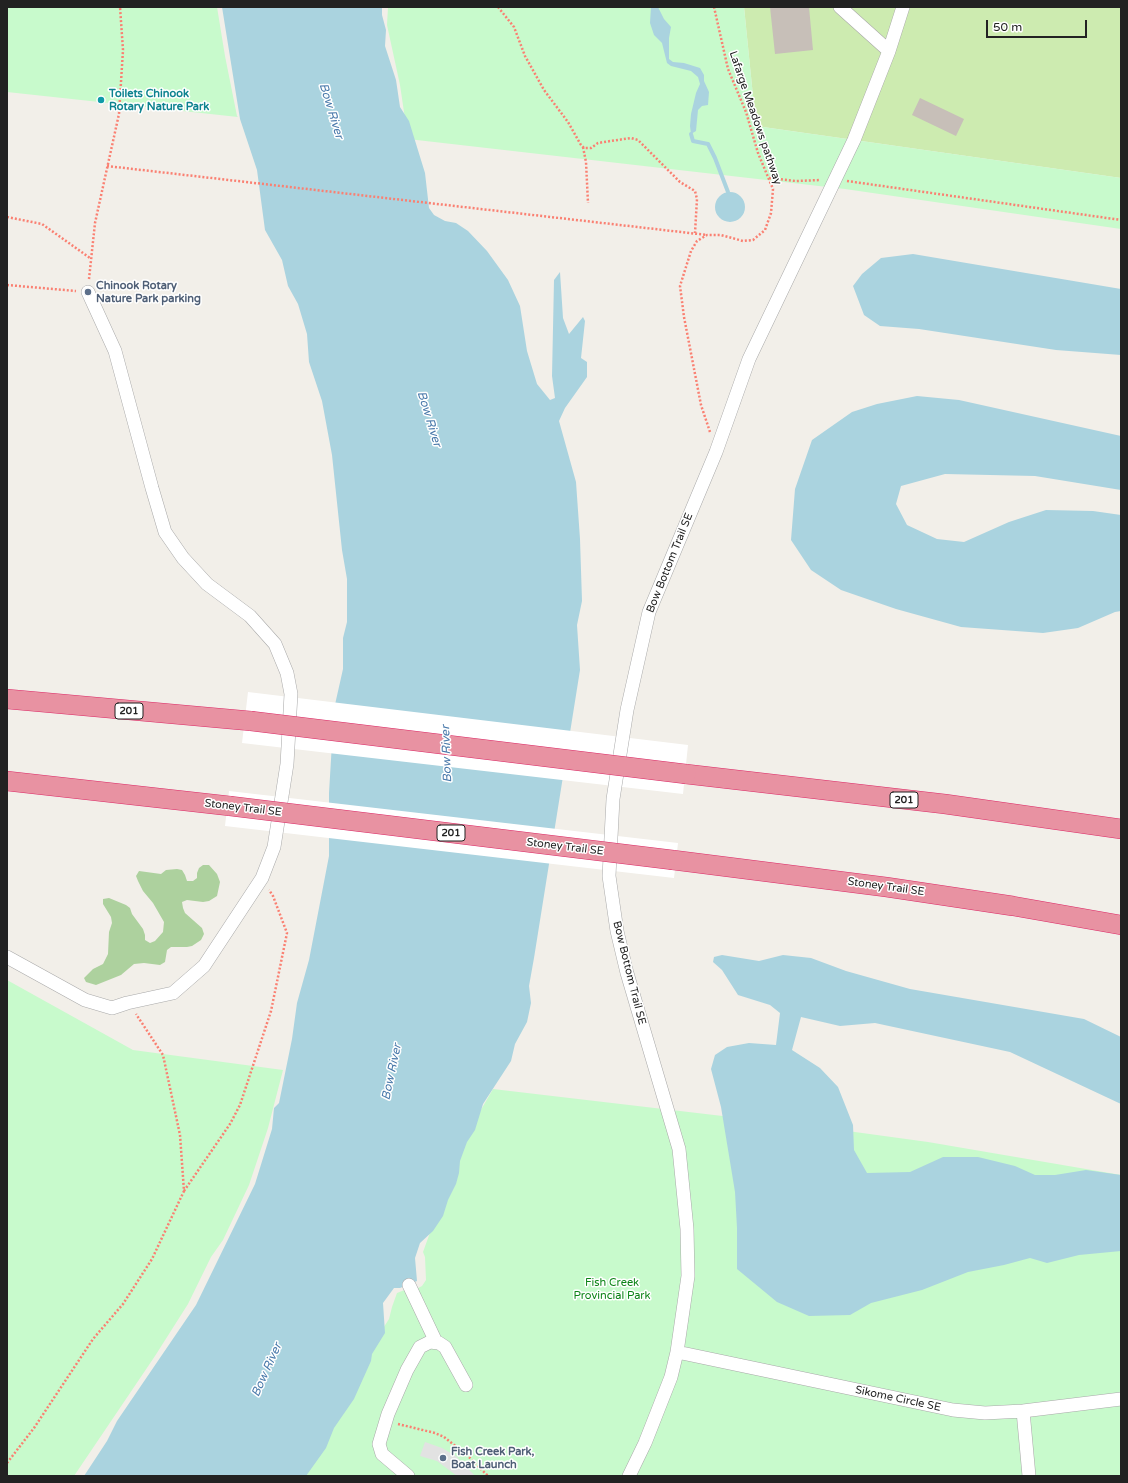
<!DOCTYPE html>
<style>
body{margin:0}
#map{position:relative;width:1128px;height:1483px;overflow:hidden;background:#f2efe9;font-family:"Varela Round",sans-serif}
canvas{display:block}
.frame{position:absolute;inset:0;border:8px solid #222;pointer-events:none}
.scale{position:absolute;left:986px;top:20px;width:101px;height:18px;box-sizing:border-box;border:2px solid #222;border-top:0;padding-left:5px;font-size:12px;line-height:14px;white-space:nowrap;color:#222;-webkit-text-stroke:3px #fff;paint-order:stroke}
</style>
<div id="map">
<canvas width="1128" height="1483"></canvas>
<div class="frame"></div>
<div class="scale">50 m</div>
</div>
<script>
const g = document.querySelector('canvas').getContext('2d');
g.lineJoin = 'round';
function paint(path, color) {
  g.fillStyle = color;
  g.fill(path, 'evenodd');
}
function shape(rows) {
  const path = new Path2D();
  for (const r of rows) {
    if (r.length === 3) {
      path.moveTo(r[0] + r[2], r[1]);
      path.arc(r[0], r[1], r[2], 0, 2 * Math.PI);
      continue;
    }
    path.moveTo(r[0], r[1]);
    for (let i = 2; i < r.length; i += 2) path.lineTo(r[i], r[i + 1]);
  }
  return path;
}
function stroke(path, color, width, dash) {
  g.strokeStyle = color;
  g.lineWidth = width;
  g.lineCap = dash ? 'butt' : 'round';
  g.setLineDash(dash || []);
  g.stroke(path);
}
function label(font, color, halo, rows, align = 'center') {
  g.font = font + ' "Varela Round",sans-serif';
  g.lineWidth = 3;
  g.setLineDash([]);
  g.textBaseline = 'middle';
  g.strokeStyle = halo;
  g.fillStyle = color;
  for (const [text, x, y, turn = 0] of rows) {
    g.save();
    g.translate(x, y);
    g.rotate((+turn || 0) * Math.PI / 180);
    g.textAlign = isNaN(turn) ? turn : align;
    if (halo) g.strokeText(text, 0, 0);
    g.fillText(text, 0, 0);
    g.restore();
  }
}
paint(shape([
 [744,7,1121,7,1121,178,756,126]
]), '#cdebb0');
paint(shape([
 [203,865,209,865,217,874,220,882,217,896,209,901,203,902,187,900,182,902,183,908,185,913,202,928,204,934,201,940,192,946,187,947,171,947,167,950,165,962,160,965,144,963,134,964,121,975,96,985,86,982,84,978,93,969,103,964,108,954,109,932,112,923,111,917,103,904,103,899,109,898,126,905,130,908,132,914,143,929,145,935,145,940,150,943,155,941,163,932,164,922,153,903,143,891,138,881,136,876,139,871,161,874,166,870,177,869,182,870,185,875,187,881,193,881,197,878,197,873,199,868]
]), '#add19e');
paint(shape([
 [7,7,217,7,225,56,237,116,238,117,7,92],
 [388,7,744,7,756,126,1121,178,1121,229,845,189,408,139,400,85,387,25],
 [7,980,133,1050,283,1070,268,1128,249,1185,223,1240,211,1257,188,1304,155,1356,74,1476,7,1476],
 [493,1089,833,1129,928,1142,1121,1175,1121,1476,288,1476,389,1319,392,1307,397,1293,407,1289,414,1290,422,1286,426,1280,425,1257,423,1252,464,1139]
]), '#c8facc');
paint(shape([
 [425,1442,442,1448,456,1456,475,1476,457,1476,437,1461,420,1456]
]), '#e2e2e2');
paint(shape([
 [222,7,382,7,382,15,386,30,385,46,396,80,400,107,409,121,425,173,429,208,434,215,445,221,456,223,468,231,487,251,508,280,520,306,527,351,537,384,550,400,555,398,552,376,554,280,560,272,563,318,569,334,583,317,585,321,581,358,587,362,587,377,565,408,559,421,576,482,580,539,582,601,577,625,580,670,534,958,529,986,531,1003,527,1022,515,1044,511,1061,483,1104,475,1130,467,1142,460,1161,459,1173,456,1184,448,1200,443,1216,433,1231,420,1243,415,1258,417,1281,400,1288,394,1288,383,1303,385,1333,372,1354,371,1361,354,1399,334,1428,326,1448,306,1476,84,1476,107,1441,117,1421,196,1305,255,1184,272,1129,274,1108,279,1103,292,1039,297,1003,309,960,329,856,329,793,334,709,343,669,343,638,347,622,347,579,342,550,332,455,322,401,309,362,307,334,298,304,288,286,282,260,265,230,257,170,240,119],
 [651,7,658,7,664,19,671,27,669,38,669,59,673,62,684,63,700,68,704,75,704,81,709,92,708,105,702,106,698,110,696,131,691,134,690,126,691,114,696,93,700,84,698,77,691,71,671,66,667,63,662,43,654,35,650,23],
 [730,207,15],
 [913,254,1121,289,1121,355,1056,350,919,329,880,326,864,315,853,286,862,274,881,258],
 [917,396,959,400,1121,436,1121,490,1035,476,945,474,901,486,896,504,907,525,937,539,964,542,1009,522,1046,510,1093,511,1121,515,1121,611,1115,612,1078,628,1043,633,961,627,896,609,841,590,811,570,791,540,795,489,812,440,852,412,877,404],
 [722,955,759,961,783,955,811,958,846,971,910,989,1084,1019,1121,1037,1121,1104,1010,1052,875,1023,840,1026,801,1017,792,1050,820,1068,838,1087,853,1125,854,1150,867,1173,910,1172,943,1157,978,1157,1015,1166,1035,1175,1055,1175,1086,1170,1121,1175,1121,1251,1079,1255,1047,1263,1030,1258,1004,1265,968,1272,922,1290,871,1303,850,1315,809,1316,777,1302,737,1269,737,1228,735,1192,721,1107,711,1069,715,1055,727,1047,749,1043,776,1045,780,1013,770,1005,738,995,722,970,713,962,714,957]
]), '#aad3df');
paint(shape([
 [248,692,688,745,683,794,242,743],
 [229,791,678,843,674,878,225,826]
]), '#fff');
stroke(shape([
 [691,134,693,141,708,144,715,158,728,192]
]), '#aad3df', 4);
paint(shape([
 [770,7,809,7,813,50,775,54],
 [920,98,964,119,956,136,912,115]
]), '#c7bfb8');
const minor = shape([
 [840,7,889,51],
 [7,957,85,1000,112,1008,127,1003,173,993,204,966,262,878,274,847,287,764,291,694,287,673,275,644,250,616,207,584,183,558,165,532,152,488,115,351,88,292],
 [409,1285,436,1342],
 [677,1352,953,1410,985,1413,1023,1411,1121,1399],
 [1023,1411,1029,1476],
 [408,1476,382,1454,379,1444,388,1414,407,1370,420,1347,430,1342,439,1343,445,1347,466,1385],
 [629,1476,645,1443,671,1377,677,1352,688,1276,687,1229,679,1149,627,973,617,931,609,876,613,799,627,710,649,612,716,452,749,359,854,140,889,51,903,7]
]);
const highway = shape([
 [7,699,251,721],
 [686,774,945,804,1121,829],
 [7,781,230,806],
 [673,860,886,887,1013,906,1121,925]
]);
stroke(minor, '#a9a9a9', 14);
stroke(highway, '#dc2a67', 20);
stroke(shape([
 [498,7,514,27,525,56,544,90,568,122,581,145,584,148,591,148,598,143,604,142,631,138,638,140,680,182,695,191,697,199,695,233],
 [583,147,586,162,588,203],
 [107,166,707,235],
 [769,178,796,181,820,180],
 [847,181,1121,220],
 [7,217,42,224,90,258],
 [89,279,95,223,119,114,123,50,120,7],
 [7,285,76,291],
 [710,432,701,405,684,317,680,286,691,251,697,241,707,235,721,235,743,241,753,240,765,230,771,213,773,189,758,153,746,112,728,69,714,7],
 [184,1191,230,1124,240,1105,271,1011,287,933,273,896,269,890],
 [398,1424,435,1433,444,1437,467,1455,488,1476],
 [7,1463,34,1428,93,1339,123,1304,152,1259,184,1191,180,1135,163,1055,136,1014]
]), '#fa8072', 2.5, [2, 2]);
stroke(minor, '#fff', 13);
stroke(highway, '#e892a2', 19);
const highwayBridge = shape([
 [251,721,686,774],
 [230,806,673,860]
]);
stroke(highwayBridge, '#dc2a67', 20, []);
stroke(highwayBridge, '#e892a2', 19);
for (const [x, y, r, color] of [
 [101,100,4,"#0f9aa8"],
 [88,292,4,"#5c6f8a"],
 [443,1458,4,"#5c6f8a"]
]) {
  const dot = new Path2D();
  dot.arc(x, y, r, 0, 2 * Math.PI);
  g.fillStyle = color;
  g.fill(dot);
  stroke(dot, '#fff', 1.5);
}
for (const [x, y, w] of [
 [129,711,28],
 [904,800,28],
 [451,833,28]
]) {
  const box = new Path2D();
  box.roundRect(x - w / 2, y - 8, w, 16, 3);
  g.fillStyle = '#fff';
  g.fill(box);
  stroke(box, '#222', 1);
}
label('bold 10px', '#222', null, [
 ["201",129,711],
 ["201",904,800],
 ["201",451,833]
]);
label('bold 11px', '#0d838f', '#fff', [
 ["Toilets Chinook",109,94],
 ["Rotary Nature Park",109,107]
], 'left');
label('11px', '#222', '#fff', [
 ["Lafarge Meadows pathway",755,118,71],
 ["Bow Bottom Trail SE",670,563,-68],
 ["Stoney Trail SE",243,808,7],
 ["Stoney Trail SE",565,847,7],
 ["Stoney Trail SE",886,887,8],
 ["Bow Bottom Trail SE",629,973,76],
 ["Sikome Circle SE",898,1399,12]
]);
label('bold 11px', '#4e5e75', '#fff', [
 ["Chinook Rotary",96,286],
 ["Nature Park parking",96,299],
 ["Fish Creek Park,",451,1452],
 ["Boat Launch",451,1465]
], 'left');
label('11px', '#0c8416', '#fff', [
 ["Fish Creek",612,1283],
 ["Provincial Park",612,1296]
]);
label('italic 12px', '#4a7aab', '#fff', [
 ["Bow River",331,111,73],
 ["Bow River",429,419,73],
 ["Bow River",447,754,-92],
 ["Bow River",392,1072,-78],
 ["Bow River",267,1370,-66]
]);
</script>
